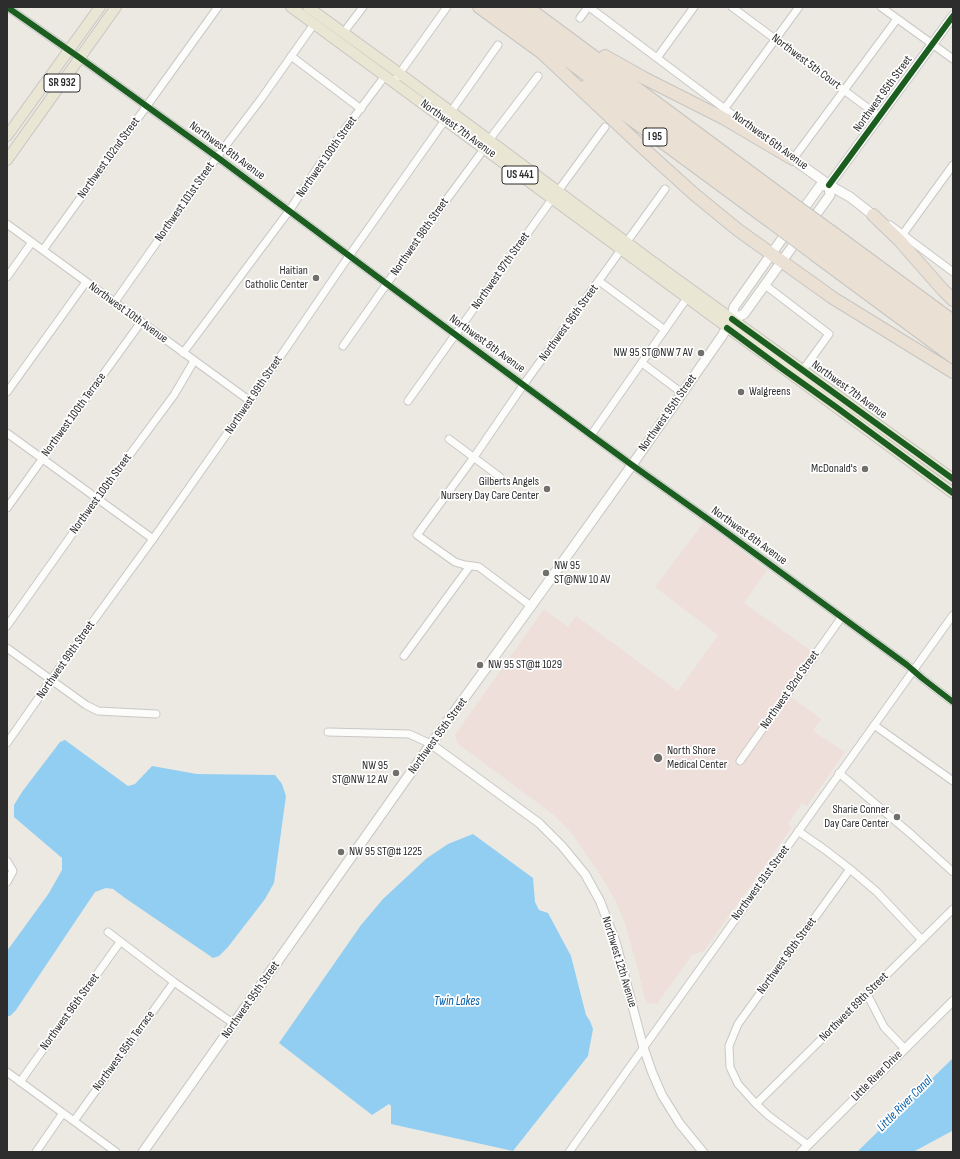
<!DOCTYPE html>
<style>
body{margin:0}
#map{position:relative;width:960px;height:1159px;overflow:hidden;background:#ece9e2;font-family:"Sofia Sans Condensed",sans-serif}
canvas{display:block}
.frame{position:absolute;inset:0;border:8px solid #2d2d2d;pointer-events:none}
</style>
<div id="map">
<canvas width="960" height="1159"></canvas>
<div class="frame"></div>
</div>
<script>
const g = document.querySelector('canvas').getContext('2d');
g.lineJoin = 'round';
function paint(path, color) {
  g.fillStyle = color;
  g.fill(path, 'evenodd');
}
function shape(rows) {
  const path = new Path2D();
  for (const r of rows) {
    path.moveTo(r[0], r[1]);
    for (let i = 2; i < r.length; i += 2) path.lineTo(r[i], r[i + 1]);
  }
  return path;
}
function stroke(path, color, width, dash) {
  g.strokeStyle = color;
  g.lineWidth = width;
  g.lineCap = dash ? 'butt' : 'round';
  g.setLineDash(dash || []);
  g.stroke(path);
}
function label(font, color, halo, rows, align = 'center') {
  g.font = font + ' "Sofia Sans Condensed",sans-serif';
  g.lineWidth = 3.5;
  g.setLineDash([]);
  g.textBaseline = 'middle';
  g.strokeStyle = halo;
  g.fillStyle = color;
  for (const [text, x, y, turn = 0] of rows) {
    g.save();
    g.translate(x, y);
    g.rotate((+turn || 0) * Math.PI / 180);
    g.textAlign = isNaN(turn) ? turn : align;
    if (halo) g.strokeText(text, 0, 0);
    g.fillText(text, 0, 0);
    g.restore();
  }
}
paint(shape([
 [704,522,767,570,744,603,813,652,819,659,791,697,821,719,813,731,845,752,807,806,802,803,788,824,792,827,711,941,704,951,692,955,657,1004,646,1003,637,966,625,924,617,904,603,879,573,835,555,816,457,743,455,735,544,609,568,627,576,616,678,691,718,635,655,587]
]), '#eedfdb');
paint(shape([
 [65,740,128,786,135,784,152,766,197,774,275,775,282,784,286,796,274,883,265,899,228,947,219,956,213,958,125,898,113,889,106,888,95,892,16,1010,10,1016,7,1016,7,951,49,893,62,870,62,858,14,817,14,805,22,792,28,784,60,742],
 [473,834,533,878,535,902,539,910,548,913,571,956,586,1015,590,1021,593,1029,588,1056,513,1151,391,1124,391,1106,389,1104,372,1115,279,1043,361,925,383,899,427,858,448,844],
 [953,1058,953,1129,952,1131,913,1152,857,1152]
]), '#92cef1');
const minor = shape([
 [7,7,80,58,217,157,387,284,591,435,632,465,712,522,907,665,922,678,953,702],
 [589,7,753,130],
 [732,7,880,117],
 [881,7,953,59],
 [580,18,588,7],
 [344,32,363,7],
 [291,56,361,109],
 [657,58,694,7],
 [397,77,447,7],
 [725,108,799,7],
 [489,140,538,76],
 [790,157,793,159,897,19],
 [558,191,605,127],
 [7,224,250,401],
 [890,225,953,272],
 [903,234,953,165],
 [43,250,218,7],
 [7,277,32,242],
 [599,281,665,330],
 [765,285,829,334,803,370],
 [114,303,217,157,261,99,314,24],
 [343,346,436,214,484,149],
 [183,353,289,211,330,149,385,76],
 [642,363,682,393],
 [7,392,86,282],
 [408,401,552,199],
 [7,433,153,539],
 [591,435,687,298],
 [449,439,500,477],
 [7,508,141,322],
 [531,606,479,567,473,566,465,565,455,562,417,535,474,457,524,384,665,189],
 [7,626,97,499,174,395,194,361],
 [7,648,86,705,98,711,156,714],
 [404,656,470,566],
 [874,725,953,781],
 [328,732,409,734,431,744],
 [7,743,70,653,153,539,250,401,349,256,498,45],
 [740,761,841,618],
 [839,773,912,835,953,872],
 [798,831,824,849,850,869,877,892,922,940],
 [7,861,13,871,7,882],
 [108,932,174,982,234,1024],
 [867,994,884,1027,904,1048],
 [7,1072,116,1152],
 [20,1082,120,942],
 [756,1104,953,909],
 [74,1121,174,982],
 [808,1145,769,1116,756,1104,738,1084,730,1067,729,1046,738,1024,850,869],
 [36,1152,63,1113],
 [569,1152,953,615]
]);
const tertiary = shape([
 [431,744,539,823,562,846,585,874,600,901,616,943,643,1046,652,1072,662,1095,680,1124,703,1152],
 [801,1152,953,1001]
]);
const secondary = shape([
 [793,159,829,185,850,197,873,215],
 [799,215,820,186,829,185,953,16],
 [810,223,830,195,829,185],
 [732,319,744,314,800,236],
 [143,1152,431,744,539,595,632,465,722,336,732,319,734,307,789,229]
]);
const primary = shape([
 [291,7,953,493],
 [308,7,399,73,649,259,953,479],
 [7,136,100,7],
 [7,160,116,7]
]);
const motorway = shape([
 [479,7,549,58],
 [495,7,773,213],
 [512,7,779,205],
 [527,7,785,198],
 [543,54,642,147,694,194,738,230,833,298,953,372],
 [605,56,644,78,725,119,793,159],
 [586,86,768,220],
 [873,215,899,240,943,290,953,300],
 [832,232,953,321],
 [827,240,953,333],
 [821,248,953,346],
 [815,255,953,357]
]);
stroke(minor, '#c9c8c7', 9);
stroke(tertiary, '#c9c8c7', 10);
stroke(secondary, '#c9c8c7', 11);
stroke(primary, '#c6c5c3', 12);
stroke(motorway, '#c6c5c3', 14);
stroke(minor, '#fcfcfb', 7);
stroke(tertiary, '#fcfcfb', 8);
stroke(secondary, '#fcfcfb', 9);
stroke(primary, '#e9e6d4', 10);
stroke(motorway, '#eae0d4', 12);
const motorwayBridge = shape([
 [785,198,832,232],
 [779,205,827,240],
 [773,213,821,248],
 [768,220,815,255]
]);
stroke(motorwayBridge, '#c6c5c3', 14, []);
stroke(motorwayBridge, '#eae0d4', 12);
stroke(shape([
 [7,7,80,58,217,157,387,284,591,435,632,465,712,522,907,665,922,678,953,702],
 [829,185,953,16],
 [732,319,953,479],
 [727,328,784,370,836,407,953,493]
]), '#1b5e20', 6);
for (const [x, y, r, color] of [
 [316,278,4,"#706f6c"],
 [701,353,4,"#706f6c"],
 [741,392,4,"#706f6c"],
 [865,469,4,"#706f6c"],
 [547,489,4,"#706f6c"],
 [546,573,4,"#706f6c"],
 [480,665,4,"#706f6c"],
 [658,758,5,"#706f6c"],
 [396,773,4,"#706f6c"],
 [897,817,4,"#706f6c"],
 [341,852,4,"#706f6c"]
]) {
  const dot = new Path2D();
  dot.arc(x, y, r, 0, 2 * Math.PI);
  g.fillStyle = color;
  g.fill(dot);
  stroke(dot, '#fff', 1.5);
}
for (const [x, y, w] of [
 [62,83,36],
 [655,137,24],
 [520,175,36]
]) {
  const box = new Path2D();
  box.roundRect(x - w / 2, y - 9, w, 18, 3);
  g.fillStyle = '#fff';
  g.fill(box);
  stroke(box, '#2d2d2d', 1);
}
label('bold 11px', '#2d2d2d', null, [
 ["SR 932",62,83],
 ["I 95",655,137],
 ["US 441",520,175]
]);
label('12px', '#2d2d2d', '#fff', [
 ["Northwest 5th Court",806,62,37],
 ["Northwest 95th Street",883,94,-54],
 ["Northwest 7th Avenue",458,129,36],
 ["Northwest 6th Avenue",770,141,36],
 ["Northwest 8th Avenue",227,151,36],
 ["Northwest 100th Street",327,157,-55],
 ["Northwest 102nd Street",109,158,-54],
 ["Northwest 101st Street",185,202,-55],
 ["Northwest 98th Street",420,237,-55],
 ["Northwest 97th Street",501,271,-55],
 ["Northwest 10th Avenue",128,313,36],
 ["Northwest 96th Street",569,323,-54],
 ["Northwest 8th Avenue",487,344,36],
 ["Northwest 7th Avenue",849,390,36],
 ["Northwest 99th Street",254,395,-56],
 ["Northwest 95th Street",668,413,-55],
 ["Northwest 100th Terrace",74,415,-54],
 ["Northwest 100th Street",101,494,-54],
 ["Northwest 8th Avenue",749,536,36],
 ["Northwest 99th Street",66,660,-55],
 ["Northwest 92nd Street",790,690,-55],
 ["Northwest 95th Street",438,736,-54],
 ["Northwest 91st Street",761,883,-54],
 ["Northwest 90th Street",787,956,-54],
 ["Northwest 12th Avenue",619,962,73],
 ["Northwest 95th Street",251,1000,-55],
 ["Northwest 89th Street",854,1007,-45],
 ["Northwest 96th Street",70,1012,-54],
 ["Northwest 95th Terrace",124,1051,-54],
 ["Little River Drive",877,1076,-45]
]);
label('12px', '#2d2d2d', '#fff', [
 ["Haitian",308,271],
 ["Catholic Center",308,285],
 ["NW 95 ST@NW 7 AV",693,353],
 ["Walgreens",749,392,"left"],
 ["McDonald's",857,469],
 ["Gilberts Angels",539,482],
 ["Nursery Day Care Center",539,496],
 ["NW 95",554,566,"left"],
 ["ST@NW 10 AV",554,580,"left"],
 ["NW 95 ST@# 1029",488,665,"left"],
 ["North Shore",667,751,"left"],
 ["Medical Center",667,765,"left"],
 ["NW 95",388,766],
 ["ST@NW 12 AV",388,780],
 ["Sharie Conner",889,810],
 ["Day Care Center",889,824],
 ["NW 95 ST@# 1225",349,852,"left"]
], 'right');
label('italic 13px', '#045eaa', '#fff', [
 ["Twin Lakes",457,1002],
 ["Little River Canal",905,1104,-45]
]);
</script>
